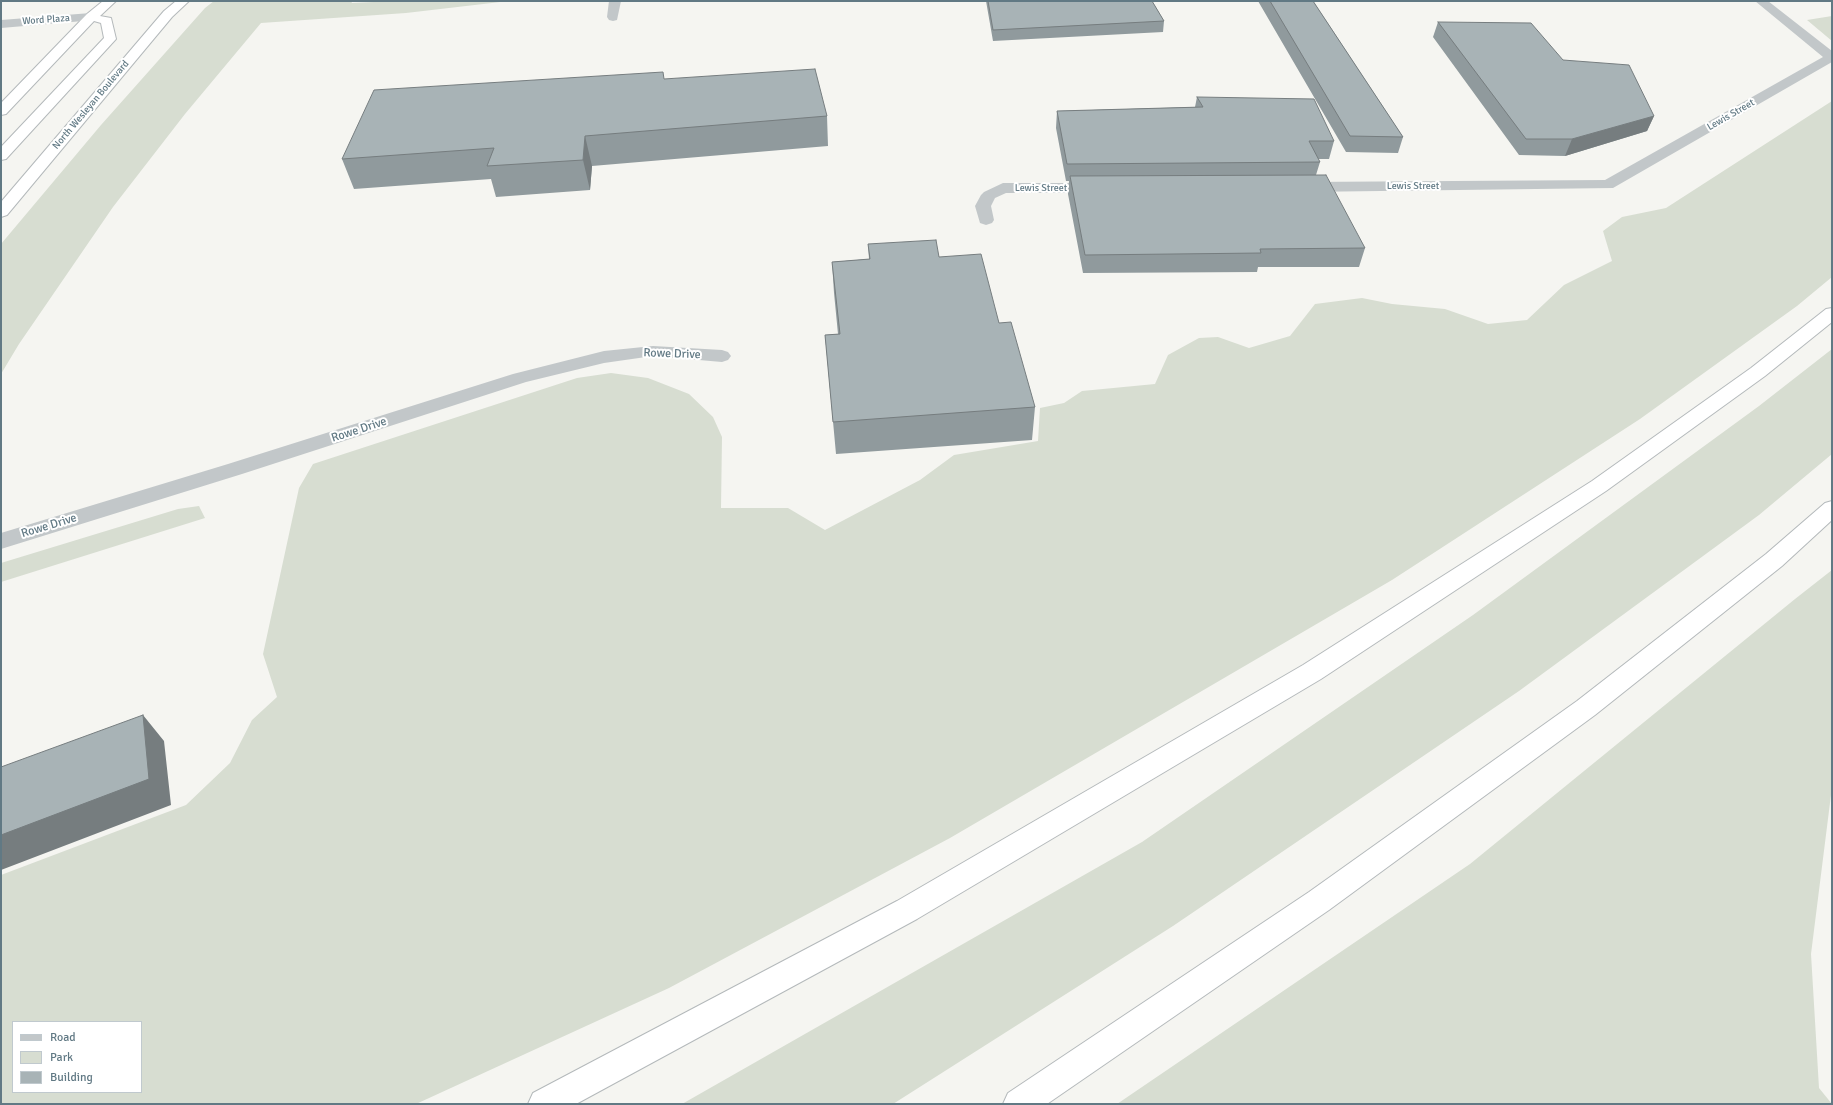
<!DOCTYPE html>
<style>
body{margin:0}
#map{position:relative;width:1833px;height:1105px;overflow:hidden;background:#f5f5f1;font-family:Signika,sans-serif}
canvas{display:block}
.frame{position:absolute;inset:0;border:2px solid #617984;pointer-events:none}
.legend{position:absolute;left:12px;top:1021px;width:130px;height:72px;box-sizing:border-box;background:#fff;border:1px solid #c0c9ce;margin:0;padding:5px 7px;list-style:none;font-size:12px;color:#617984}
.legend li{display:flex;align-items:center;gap:8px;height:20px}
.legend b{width:20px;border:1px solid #c0c9ce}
</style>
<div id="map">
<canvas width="1833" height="1105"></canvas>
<div class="frame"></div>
<ul class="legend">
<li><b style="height:5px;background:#c2c7c9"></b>Road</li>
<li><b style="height:11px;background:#d7ddd1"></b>Park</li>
<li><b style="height:11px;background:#a8b3b6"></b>Building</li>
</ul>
</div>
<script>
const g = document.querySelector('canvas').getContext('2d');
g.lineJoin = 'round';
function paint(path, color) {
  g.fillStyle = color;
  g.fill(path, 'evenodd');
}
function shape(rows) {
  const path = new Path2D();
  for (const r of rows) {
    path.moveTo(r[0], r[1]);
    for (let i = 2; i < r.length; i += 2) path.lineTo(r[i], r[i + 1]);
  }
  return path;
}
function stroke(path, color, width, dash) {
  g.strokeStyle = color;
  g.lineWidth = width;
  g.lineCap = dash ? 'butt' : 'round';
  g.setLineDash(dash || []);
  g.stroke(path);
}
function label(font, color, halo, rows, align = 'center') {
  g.font = font + ' Signika,sans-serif';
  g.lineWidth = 4;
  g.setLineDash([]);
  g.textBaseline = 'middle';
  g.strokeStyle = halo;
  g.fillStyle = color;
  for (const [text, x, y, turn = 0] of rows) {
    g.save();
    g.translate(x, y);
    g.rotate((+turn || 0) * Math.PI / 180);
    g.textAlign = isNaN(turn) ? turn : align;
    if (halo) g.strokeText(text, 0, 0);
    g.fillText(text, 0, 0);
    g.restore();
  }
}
paint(shape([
 [214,1,351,1,352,3,395,1,509,1,406,13,261,23,185,114,113,207,19,344,1,374,1,244,101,125,205,8],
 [1832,16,1832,41,1807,20],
 [1832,101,1832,277,1797,306,1640,419,1392,580,950,838,669,988,416,1104,1,1104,1,875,186,805,230,763,252,720,277,697,263,654,299,488,313,464,577,378,611,373,648,378,689,394,713,417,722,437,721,508,788,508,825,530,920,480,954,455,1038,441,1040,408,1064,403,1082,391,1155,384,1168,355,1199,338,1218,337,1249,348,1290,336,1315,304,1362,298,1392,304,1445,309,1488,324,1527,320,1564,285,1612,261,1603,231,1622,217,1666,208],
 [13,1022,141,1022,141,1092,13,1092],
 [1832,349,1832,454,1759,515,1519,691,1173,926,893,1104,682,1104,1142,842,1473,615,1759,406],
 [199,506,205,518,1,582,1,563,178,509],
 [1832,570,1832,787,1811,954,1819,1088,1832,1104,1117,1104,1470,864,1795,599]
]), '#d7ddd1');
const highway = shape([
 [103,1,116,1,100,16,111,18,116,39,6,159,1,160,1,147,104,38,101,23,94,21,6,114,1,115,1,103,87,14,103,1],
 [176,1,189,1,172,17,7,215,1,217,1,202,164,11,176,1],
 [1832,308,1832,322,1765,376,1606,491,1321,679,917,919,576,1104,528,1104,533,1093,897,901,1303,665,1592,481,1751,368,1826,309,1832,308],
 [1832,501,1832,520,1782,566,1595,715,1329,910,1047,1104,1003,1104,1008,1093,1309,892,1577,701,1766,554,1825,503,1832,501]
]);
stroke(highway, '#b4b9bb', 2);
paint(shape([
 [609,1,621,1,617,20,613,21,609,20,607,17,609,1],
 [1755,1,1768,1,1832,51,1832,62,1613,188,1303,192,1298,190,1295,187,1298,184,1303,182,1605,180,1823,57,1755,1],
 [91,13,95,14,97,17,95,20,1,28,1,20,91,13],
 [1003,183,1099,183,1104,185,1107,188,1104,191,1099,193,1006,193,995,198,991,206,994,220,992,223,986,225,980,223,975,206,981,195,984,192,1003,183],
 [653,346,722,350,728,352,731,356,728,360,722,362,653,356,604,363,526,382,242,474,1,549,1,533,228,464,513,374,604,351,653,346]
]), '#c2c7c9');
paint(highway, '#fff');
paint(shape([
 [986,1,1152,1,1164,21,1163,32,993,41],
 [1258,1,1313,1,1403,137,1398,153,1346,152],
 [1438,22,1563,60,1654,116,1647,131,1565,156,1519,155,1433,37],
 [664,79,827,116,828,146,592,166,590,190,496,197,491,179,354,189,342,159],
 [1197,97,1334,141,1329,159,1318,159,1320,162,1316,175,1365,248,1359,267,1258,267,1257,272,1083,273,1068,194,1069,181,1066,181,1056,128,1057,111,1195,107],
 [868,244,939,257,999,323,1035,407,1032,440,836,454,828,367,825,335,838,334,834,293,832,262,869,259]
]), '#909a9d');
paint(shape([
 [1654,116,1647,131,1565,156,1572,139],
 [585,136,592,166,590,190,583,160],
 [143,715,164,741,171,805,1,870,1,835]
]), '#767d7f');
const building = shape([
 [988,1,1152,1,1164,21,993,30,988,1],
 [1270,1,1313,1,1403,137,1350,136,1270,1],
 [1438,22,1531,23,1563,60,1629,65,1654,116,1572,139,1526,139,1438,22],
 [815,69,827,116,585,136,583,160,487,166,494,148,342,159,374,90,663,72,664,79,815,69],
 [1197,97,1314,99,1334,141,1309,141,1320,162,1067,164,1057,111,1203,107,1197,97],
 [1326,175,1365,248,1260,249,1261,253,1085,255,1070,176,1326,175],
 [936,240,939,257,981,254,999,323,1011,322,1035,407,833,422,825,335,840,334,832,262,870,259,868,244,936,240],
 [143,715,149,779,1,835,1,767,143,715]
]);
paint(building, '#a8b3b6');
stroke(building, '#767d7f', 1);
label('10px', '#617984', '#fff', [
 ["Word Plaza",46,20,-4],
 ["North Wesleyan Boulevard",91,105,-50],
 ["Lewis Street",1731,115,-30],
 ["Lewis Street",1413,186],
 ["Lewis Street",1041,188]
]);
label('12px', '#617984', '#fff', [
 ["Rowe Drive",672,354,2],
 ["Rowe Drive",359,430,-18],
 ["Rowe Drive",49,526,-17]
]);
</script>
